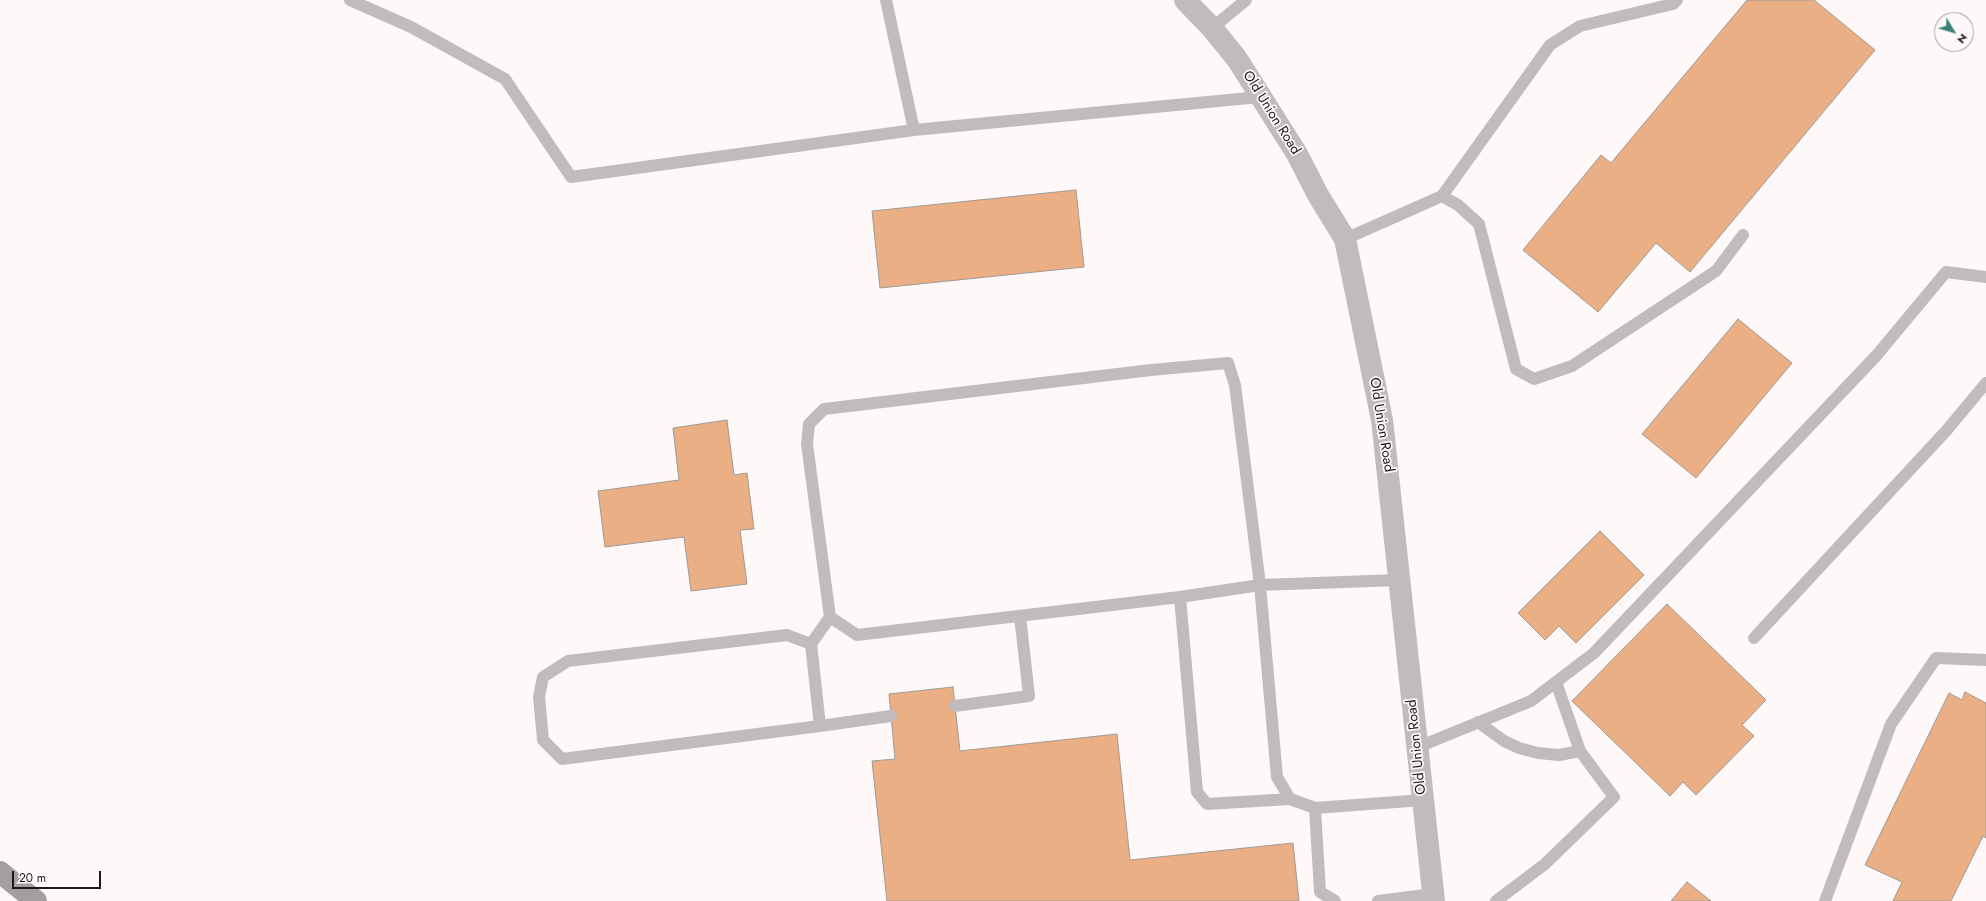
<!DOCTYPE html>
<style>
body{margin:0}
#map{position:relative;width:1986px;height:901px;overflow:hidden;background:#fef9f8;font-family:Jost,sans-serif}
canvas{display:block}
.north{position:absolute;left:1934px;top:12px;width:40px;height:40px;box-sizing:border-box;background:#fef9f8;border:1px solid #a49f9f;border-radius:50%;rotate:128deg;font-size:11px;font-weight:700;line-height:16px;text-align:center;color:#1c1919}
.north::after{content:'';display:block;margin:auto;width:14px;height:18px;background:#39817b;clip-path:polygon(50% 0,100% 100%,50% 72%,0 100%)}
.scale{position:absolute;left:12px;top:871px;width:89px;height:18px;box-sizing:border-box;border:2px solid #1c1919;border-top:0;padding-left:5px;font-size:12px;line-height:14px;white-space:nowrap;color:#1c1919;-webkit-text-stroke:3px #fef9f8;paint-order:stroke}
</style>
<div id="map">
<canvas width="1986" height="901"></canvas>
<div class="north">N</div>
<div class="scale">20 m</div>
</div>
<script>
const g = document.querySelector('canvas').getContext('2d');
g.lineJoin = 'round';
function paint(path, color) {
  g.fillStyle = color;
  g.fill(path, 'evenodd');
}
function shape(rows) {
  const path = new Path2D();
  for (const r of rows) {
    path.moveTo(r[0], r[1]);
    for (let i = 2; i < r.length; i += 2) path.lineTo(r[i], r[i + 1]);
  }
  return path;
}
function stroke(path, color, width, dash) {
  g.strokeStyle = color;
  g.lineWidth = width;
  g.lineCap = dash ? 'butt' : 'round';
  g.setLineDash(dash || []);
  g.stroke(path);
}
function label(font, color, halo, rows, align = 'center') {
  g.font = font + ' Jost,sans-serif';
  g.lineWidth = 3.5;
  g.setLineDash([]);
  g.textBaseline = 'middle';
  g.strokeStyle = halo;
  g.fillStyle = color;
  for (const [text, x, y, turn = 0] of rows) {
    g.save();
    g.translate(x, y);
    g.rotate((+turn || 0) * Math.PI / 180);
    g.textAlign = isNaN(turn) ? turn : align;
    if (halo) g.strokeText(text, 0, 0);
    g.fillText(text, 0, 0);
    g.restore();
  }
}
const building = shape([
 [1747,0,1814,0,1875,50,1690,272,1656,243,1598,312,1523,250,1601,155,1611,163,1747,0],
 [1076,190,1084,267,880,288,872,211,1076,190],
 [1738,319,1792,363,1696,478,1642,434,1738,319],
 [727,420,734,475,747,473,754,529,740,530,747,584,691,591,684,537,605,547,598,491,679,480,673,428,727,420],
 [1600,531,1644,575,1576,643,1559,626,1545,640,1518,613,1600,531],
 [1667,604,1766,700,1742,725,1754,736,1696,795,1683,782,1670,796,1572,701,1667,604],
 [953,687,960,751,1117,734,1130,860,1293,843,1299,901,887,901,872,761,895,759,889,694,953,687],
 [1965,692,1986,703,1986,838,1983,836,1951,901,1893,901,1902,882,1865,865,1949,693,1962,700,1965,692],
 [1687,882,1711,901,1671,901,1687,882]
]);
paint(building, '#eaaf84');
stroke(building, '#a09995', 1);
stroke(shape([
 [350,0,411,27,505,79,571,177,914,130],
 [886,0,914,130,1260,97],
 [1212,28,1246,0],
 [1442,196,1550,45,1580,26,1673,4,1677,0],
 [1345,239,1442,196,1458,205,1479,224,1516,369,1534,379,1572,366,1716,271,1743,235],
 [1399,580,1260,585,1277,777,1290,799,1315,808,1423,800],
 [830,617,857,635,1180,597],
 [1754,638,1946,431,1986,383],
 [811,644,820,726,562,759,543,740,539,697,543,677,568,661,787,635,811,644,830,617,807,444,809,424,824,409,1151,370,1228,363,1235,385,1260,585,1180,597,1197,792,1207,804,1290,799],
 [955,706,1029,696,1020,616],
 [1478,722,1504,741,1519,748,1538,753,1559,755,1580,751],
 [820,726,891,716],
 [1418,747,1531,701,1594,653,1876,356,1946,272,1986,277],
 [1315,808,1320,892,1335,901],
 [1378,901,1433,894],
 [1496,901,1545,864,1614,797,1580,751,1556,682],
 [1825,901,1891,724,1936,658,1986,660]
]), '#c0bcbe', 12);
stroke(shape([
 [1185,0,1212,28,1237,59,1297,154,1318,195,1345,239,1382,420,1434,901]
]), '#c0bcbe', 22);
stroke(shape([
 [0,872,36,901]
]), '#a39ea0', 22);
label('14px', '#1c1919', '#fef9f8', [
 ["Old Union Road",1271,113,58],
 ["Old Union Road",1381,425,81],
 ["Old Union Road",1417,747,-96]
]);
</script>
